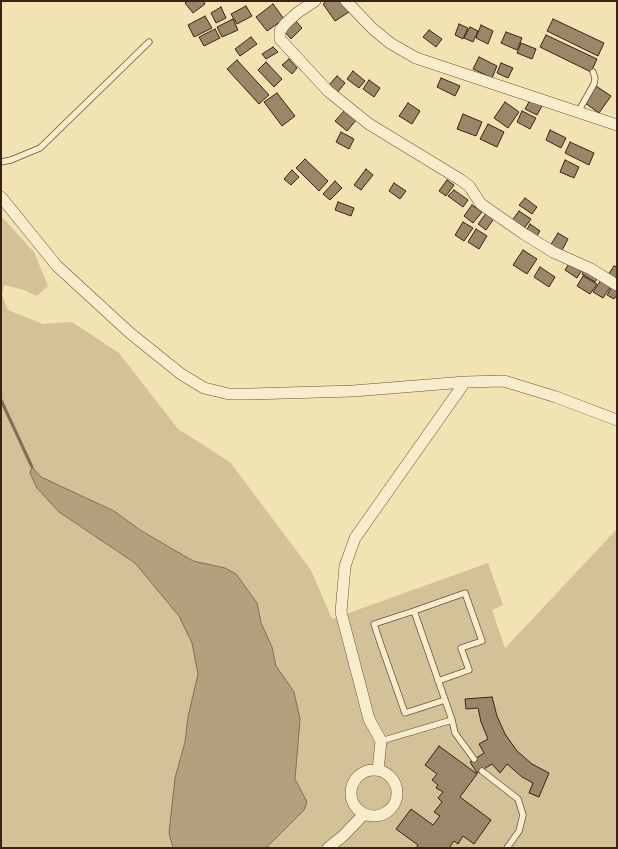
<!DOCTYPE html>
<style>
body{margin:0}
#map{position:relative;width:618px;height:849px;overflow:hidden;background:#f2e3b2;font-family:"Libre Bodoni",serif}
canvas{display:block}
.frame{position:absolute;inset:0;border:2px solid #3a2217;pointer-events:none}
</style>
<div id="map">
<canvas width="618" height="849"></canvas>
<div class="frame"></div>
</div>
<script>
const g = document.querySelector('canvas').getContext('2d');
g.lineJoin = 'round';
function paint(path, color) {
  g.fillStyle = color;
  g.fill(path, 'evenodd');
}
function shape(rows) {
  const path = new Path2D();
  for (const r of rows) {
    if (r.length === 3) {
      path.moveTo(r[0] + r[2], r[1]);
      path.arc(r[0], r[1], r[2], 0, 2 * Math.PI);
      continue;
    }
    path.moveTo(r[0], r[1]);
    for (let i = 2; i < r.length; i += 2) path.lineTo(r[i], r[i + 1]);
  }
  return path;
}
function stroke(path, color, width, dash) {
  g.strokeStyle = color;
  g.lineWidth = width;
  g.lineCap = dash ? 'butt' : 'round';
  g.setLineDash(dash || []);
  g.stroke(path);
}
paint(shape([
 [1,216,34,252,48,286,37,296,24,290,4,285,2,295,8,310,43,324,72,322,119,353,178,429,230,462,311,570,332,619,488,563,503,605,492,610,505,648,617,529,617,848,1,848]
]), '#d3c298');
const water = shape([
 [32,467,41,477,114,511,140,530,193,561,225,568,236,574,257,603,261,623,272,647,276,666,294,692,300,719,295,779,307,802,304,810,266,848,173,848,169,833,175,778,185,742,188,717,198,674,192,643,179,616,135,563,59,512,37,488,30,473,32,467]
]);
paint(water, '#b3a17d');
stroke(water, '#836e54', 1);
stroke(shape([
 [1,400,32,467]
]), '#836e54', 3);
const building = shape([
 [187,1,203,1,205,4,193,13,185,3,187,1],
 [327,1,341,1,349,12,335,21,323,4,327,1],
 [273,4,284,19,267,31,256,17,273,4],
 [246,6,252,16,237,24,231,14,246,6],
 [221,7,226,18,216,23,211,13,221,7],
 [205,16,212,28,194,37,188,25,205,16],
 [233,19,238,30,222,37,217,27,233,19],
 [553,19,604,43,598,56,547,31,553,19],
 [295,20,302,28,291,39,284,31,295,20],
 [459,24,468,28,463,39,455,35,459,24],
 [481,25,493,31,488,44,476,38,481,25],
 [470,27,478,31,473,42,464,38,470,27],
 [215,29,220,38,204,46,199,37,215,29],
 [429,30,442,39,436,47,423,37,429,30],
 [506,32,522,38,517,50,501,43,506,32],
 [546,35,597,59,591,72,540,47,546,35],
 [251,37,257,44,240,56,235,49,251,37],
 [521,43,536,49,532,59,517,53,521,43],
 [273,47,278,52,266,59,262,54,273,47],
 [479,57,497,66,492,78,473,69,479,57],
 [289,59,297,68,292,74,282,65,289,59],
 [237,60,269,95,259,104,227,69,237,60],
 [266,62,282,79,274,87,258,70,266,62],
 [501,63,513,68,508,78,497,73,501,63],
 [353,71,365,81,359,88,347,79,353,71],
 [337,76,345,83,337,93,328,86,337,76],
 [441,78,460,86,455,96,437,87,441,78],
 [369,80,380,88,374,97,363,89,369,80],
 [596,86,611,96,599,113,585,103,596,86],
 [277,93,295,116,282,126,264,102,277,93],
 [530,100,542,106,537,115,525,109,530,100],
 [505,102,519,112,508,128,494,118,505,102],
 [408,103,420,111,412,124,399,116,408,103],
 [345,110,357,119,347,131,335,121,345,110],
 [522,111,536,118,530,129,517,122,522,111],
 [463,114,482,122,476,136,457,129,463,114],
 [488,124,504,132,497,147,480,139,488,124],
 [550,130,566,138,561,148,546,140,550,130],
 [341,132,354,139,349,149,336,142,341,132],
 [570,142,594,153,589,165,565,153,570,142],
 [305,159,328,181,319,191,296,168,305,159],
 [565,160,579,167,574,178,560,172,565,160],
 [366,169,373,175,361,190,354,185,366,169],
 [292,170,299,177,291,185,284,179,292,170],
 [447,180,454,185,446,196,439,191,447,180],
 [335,181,342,188,330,200,323,194,335,181],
 [394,183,406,191,400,199,389,191,394,183],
 [454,190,468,200,463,207,448,196,454,190],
 [525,198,537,207,532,214,519,205,525,198],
 [338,202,354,208,351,216,335,210,338,202],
 [472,205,482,212,473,223,464,216,472,205],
 [519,211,531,219,523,230,511,222,519,211],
 [487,212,495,217,486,230,478,224,487,212],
 [463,222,473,228,464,241,455,235,463,222],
 [530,224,540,231,535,239,525,233,530,224],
 [476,229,487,236,479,249,468,242,476,229],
 [558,233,568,239,561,252,550,246,558,233],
 [523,250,537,259,527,274,513,265,523,250],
 [570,262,582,270,577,278,565,270,570,262],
 [614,266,617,267,617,281,608,275,614,266],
 [540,267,555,277,549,287,534,277,540,267],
 [586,268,599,276,595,282,582,274,586,268],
 [583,276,597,284,590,294,577,286,583,276],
 [601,280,611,286,603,298,593,292,601,280],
 [613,285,617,287,617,295,614,299,607,295,613,285],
 [492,697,497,716,505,734,517,751,532,764,549,773,539,797,529,793,533,783,522,777,507,764,500,773,492,764,477,773,470,762,484,753,479,744,488,739,481,722,478,708,466,709,465,699,492,697],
 [439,746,477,774,460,797,491,820,474,844,463,836,458,844,454,841,449,848,416,848,418,845,396,829,411,809,433,825,440,816,434,812,442,802,438,798,443,792,436,788,438,785,432,780,437,774,425,765,439,746]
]);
paint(building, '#9a8668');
stroke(building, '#3a2217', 1);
const service = shape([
 [578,112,594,84,595,78,593,72],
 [1,162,11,160,40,148,149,42],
 [414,611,374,624,381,645,405,713,445,700],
 [438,681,469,670,461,648,482,641,465,593,414,611,452,720],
 [381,741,452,720,455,733,474,759],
 [482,771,518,799,523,815,519,831,507,848]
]);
const minor = shape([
 [315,1,297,13,285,24,280,31,280,39,328,91,369,124,461,180,469,186,481,204,524,234,553,252,591,269,617,285],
 [346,1,373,29,390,43,416,58,617,125],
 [1,197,57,266,130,333,181,374,204,388,229,394,250,394,353,391,465,382],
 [374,793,23],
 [378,770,381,741,369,719,341,612,345,566,355,538,465,382,504,381,556,397,617,420],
 [328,848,343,836,364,814]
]);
stroke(service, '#68523e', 7);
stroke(minor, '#68523e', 12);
stroke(service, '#f7edcd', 5.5);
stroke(minor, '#f7edcd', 11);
</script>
